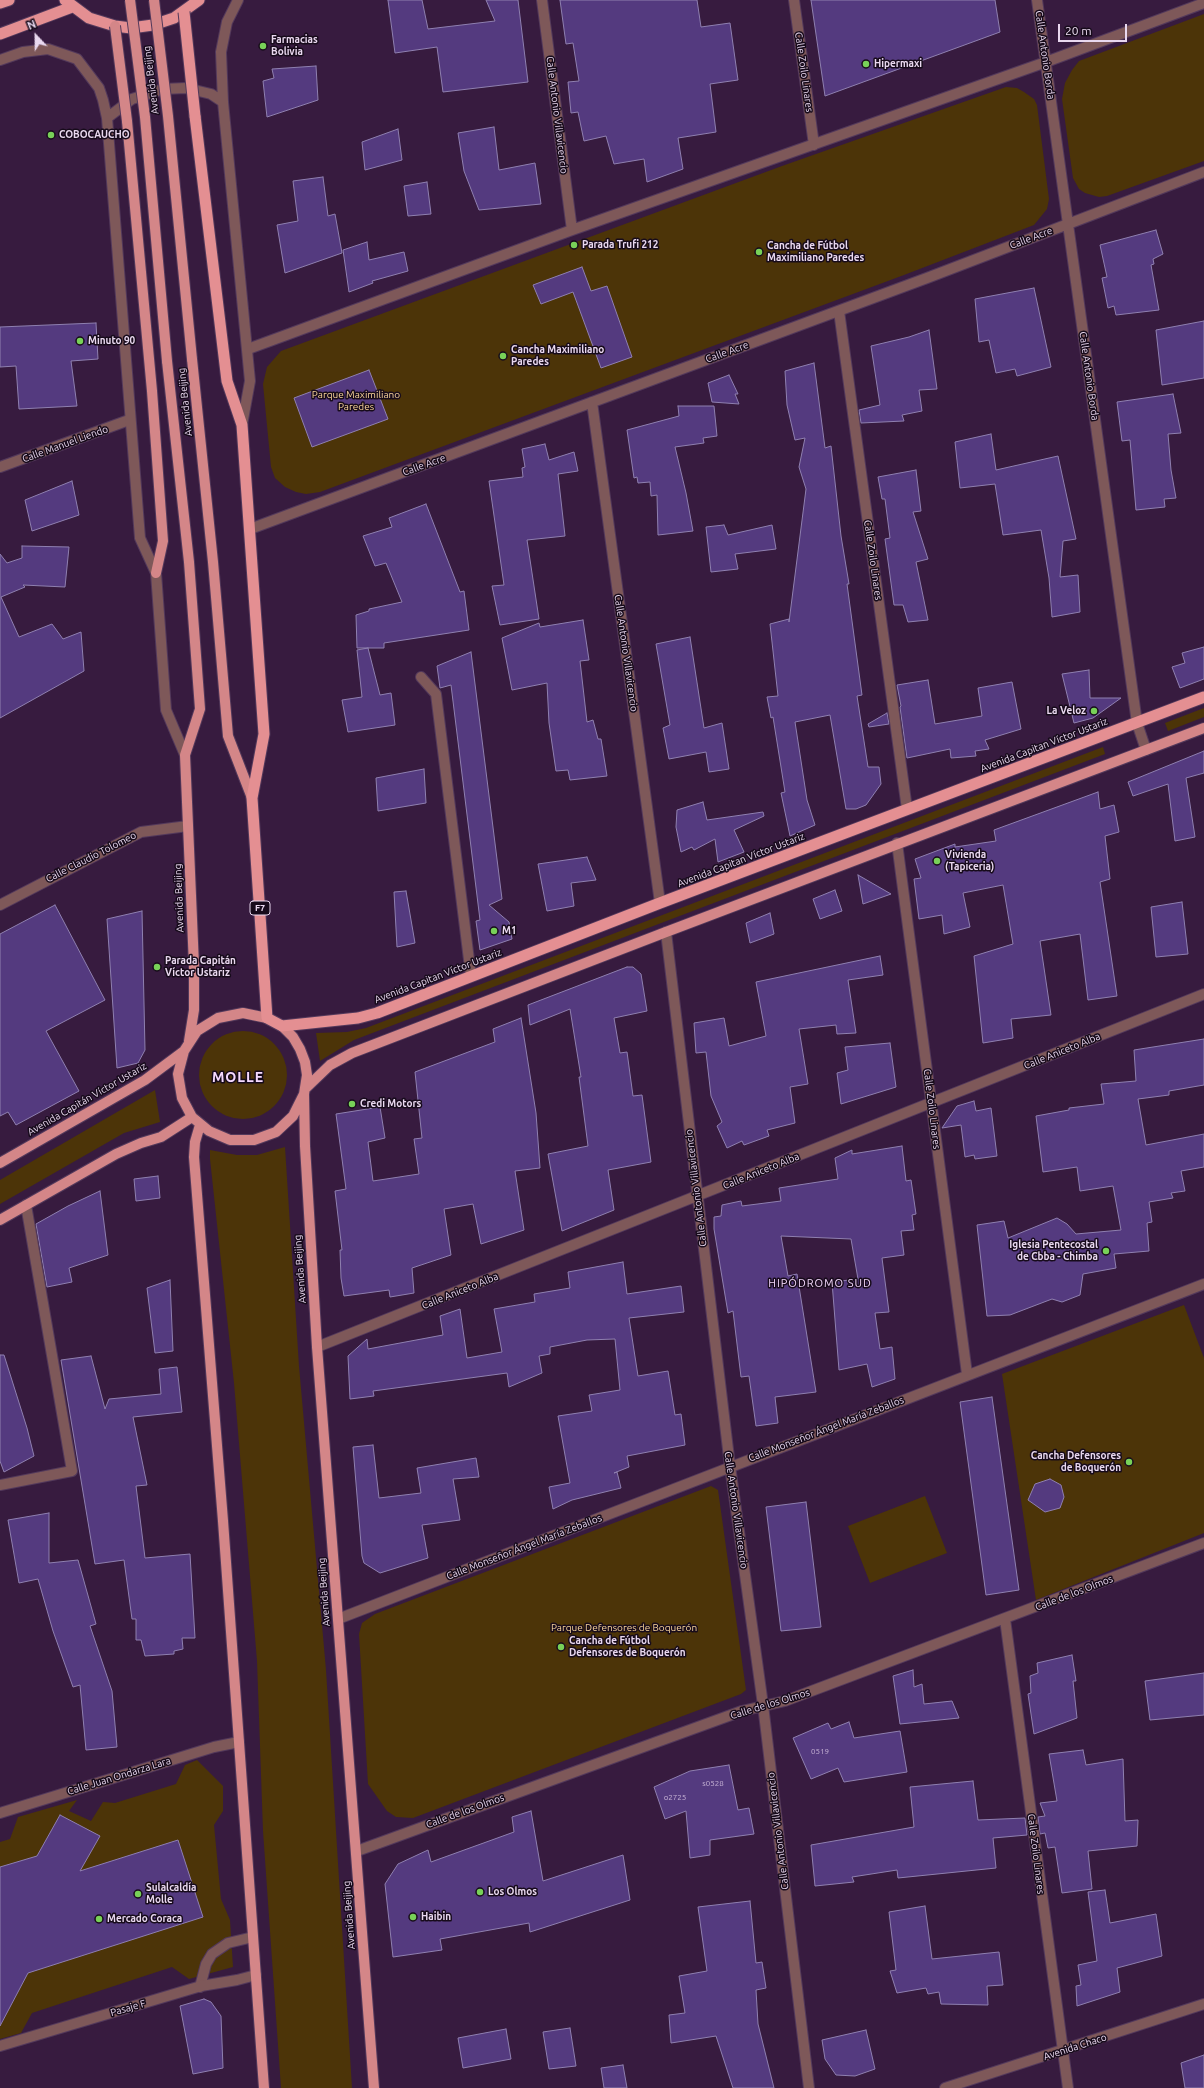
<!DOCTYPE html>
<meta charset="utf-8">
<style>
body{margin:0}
#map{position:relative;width:1204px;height:2088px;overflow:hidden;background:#371b3f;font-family:Ubuntu,sans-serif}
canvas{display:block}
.north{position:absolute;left:16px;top:16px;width:40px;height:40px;-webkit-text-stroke:3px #170b1b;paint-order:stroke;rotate:338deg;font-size:11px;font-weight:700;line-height:16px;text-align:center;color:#e9d8ef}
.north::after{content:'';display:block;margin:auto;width:14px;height:18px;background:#e9d8ef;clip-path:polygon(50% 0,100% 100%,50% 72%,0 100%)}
.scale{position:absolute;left:1058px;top:24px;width:69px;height:18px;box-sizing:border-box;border:2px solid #e9d8ef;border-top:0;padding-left:5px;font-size:12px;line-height:14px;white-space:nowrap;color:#e9d8ef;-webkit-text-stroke:3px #170b1b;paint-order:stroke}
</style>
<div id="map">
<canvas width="1204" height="2088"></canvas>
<div class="north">N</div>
<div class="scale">20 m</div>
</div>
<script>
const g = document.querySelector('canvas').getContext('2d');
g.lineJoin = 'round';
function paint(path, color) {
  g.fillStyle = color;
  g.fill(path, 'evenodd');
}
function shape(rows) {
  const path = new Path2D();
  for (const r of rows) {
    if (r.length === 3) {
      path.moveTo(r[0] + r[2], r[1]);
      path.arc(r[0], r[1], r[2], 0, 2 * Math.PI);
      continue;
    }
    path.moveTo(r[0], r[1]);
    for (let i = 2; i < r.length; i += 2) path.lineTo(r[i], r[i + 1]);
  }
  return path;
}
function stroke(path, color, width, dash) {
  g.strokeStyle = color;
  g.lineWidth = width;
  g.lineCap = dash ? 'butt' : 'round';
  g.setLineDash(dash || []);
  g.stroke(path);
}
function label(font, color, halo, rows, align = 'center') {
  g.font = font + ' Ubuntu,sans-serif';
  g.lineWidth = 3;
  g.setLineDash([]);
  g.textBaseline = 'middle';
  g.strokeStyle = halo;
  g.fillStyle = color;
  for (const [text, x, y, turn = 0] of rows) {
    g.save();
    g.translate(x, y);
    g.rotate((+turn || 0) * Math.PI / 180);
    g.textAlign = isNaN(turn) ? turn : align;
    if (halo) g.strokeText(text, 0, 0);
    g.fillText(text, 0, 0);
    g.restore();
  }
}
paint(shape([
 [1204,14,1204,161,1107,196,1099,197,1085,193,1079,189,1073,178,1062,99,1065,83,1072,70,1079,61],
 [1006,87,1017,88,1024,92,1034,99,1037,105,1049,199,1047,209,1034,225,904,275,320,492,306,494,296,492,285,487,275,478,271,467,263,384,267,367,281,351,782,166],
 [1204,708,1204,717,1168,731,1165,723],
 [1103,747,1105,754,354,1040,320,1061,316,1033,347,1032,366,1028],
 [243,1075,44],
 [155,1090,160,1122,124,1133,0,1204,0,1180],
 [285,1147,299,1366,326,1670,352,2088,281,2088,263,1831,257,1661,234,1383,210,1159,210,1150,237,1155,257,1155],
 [1184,1305,1204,1358,1204,1533,1036,1600,1002,1374],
 [711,1486,718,1490,746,1690,741,1694,413,1818,396,1817,387,1811,368,1784,359,1634,362,1623,375,1614],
 [925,1496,947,1553,870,1583,848,1526],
 [197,1760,223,1786,223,1811,214,1825,221,1899,230,1920,233,1967,189,1979,172,1967,32,2013,21,2033,0,2039,0,2022,2,2023,28,1973,203,1917,178,1840,80,1871,99,1836,60,1815,37,1856,0,1867,0,1842,10,1839,18,1817,77,1800,69,1811,91,1821,103,1802,115,1803,176,1784,185,1765]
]), '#4c3408');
const building = shape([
 [388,0,422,0,428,29,495,21,486,0,518,0,528,82,443,92,437,47,395,53,388,0],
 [560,0,697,0,701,27,730,23,738,80,710,84,716,132,678,138,683,169,647,182,644,159,614,164,606,136,584,141,578,112,571,113,568,82,579,81,573,43,566,44,560,0],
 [811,0,995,0,1000,32,825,96,811,0],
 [316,66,318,100,267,117,263,81,274,78,272,69,316,66],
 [494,127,499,170,535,163,541,204,479,210,464,171,458,133,494,127],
 [398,129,402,160,365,170,362,142,398,129],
 [323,177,328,216,335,214,342,253,285,273,277,225,298,221,293,181,323,177],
 [427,182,431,214,408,216,404,186,427,182],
 [1156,230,1163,254,1153,259,1154,264,1151,265,1159,310,1116,315,1114,306,1108,308,1102,278,1107,277,1100,245,1156,230],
 [367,242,369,260,404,252,408,271,372,281,373,283,349,292,343,250,367,242],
 [582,267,591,291,607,286,632,357,601,368,573,292,541,304,533,285,582,267],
 [1034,288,1051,367,1017,376,1015,369,996,373,989,340,979,342,975,299,1034,288],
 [1204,321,1204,378,1162,385,1156,330,1204,321],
 [96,323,98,359,71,361,77,406,19,409,16,366,0,367,0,327,96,323],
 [929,330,937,389,919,390,922,411,902,415,904,421,861,423,859,410,880,405,871,346,909,337,929,330],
 [814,363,825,448,831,446,841,536,849,584,847,584,862,695,857,696,868,767,879,767,881,784,866,805,856,809,846,809,830,715,795,722,807,800,815,825,790,836,781,793,785,792,773,717,771,718,767,697,778,696,770,624,789,619,789,622,806,489,799,467,805,438,795,440,787,405,785,371,814,363],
 [369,370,388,419,312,447,294,398,369,370],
 [729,375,738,394,735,394,739,404,712,402,708,383,729,375],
 [1173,394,1181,433,1168,434,1171,470,1176,498,1164,499,1165,507,1136,510,1130,440,1122,441,1117,402,1173,394],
 [678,406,714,406,717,436,703,438,704,443,675,447,686,493,693,531,658,535,657,495,651,496,650,482,638,483,637,477,634,478,627,430,679,416,678,406],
 [991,434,996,470,1058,456,1076,539,1063,541,1060,577,1078,575,1080,612,1052,617,1049,578,1041,530,1003,535,995,484,960,488,955,442,991,434],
 [545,444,549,460,574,452,578,471,558,474,565,536,527,540,539,619,500,625,492,586,504,585,489,481,523,477,522,468,525,467,522,449,545,444],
 [916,470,921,511,913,512,928,559,916,562,928,620,908,622,903,605,894,605,885,539,890,538,885,499,882,499,878,477,916,470],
 [72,481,79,515,32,531,25,500,72,481],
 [426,504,460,592,464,591,469,630,384,643,384,648,357,648,356,615,369,611,369,609,402,602,386,563,375,566,363,536,392,527,389,518,426,504],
 [724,525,728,535,772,525,776,549,735,554,738,569,711,572,706,527,724,525],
 [22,546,69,547,65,587,23,585,25,587,1,597,19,637,52,624,63,639,81,632,84,671,0,718,0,554,7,563,22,558,22,546],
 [583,620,589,660,580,661,587,722,593,720,598,739,601,739,607,776,570,780,568,770,556,771,549,723,547,683,512,690,502,638,539,623,540,627,583,620],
 [690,637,704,728,722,723,729,769,709,772,706,752,669,759,663,728,670,725,656,644,690,637],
 [1204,647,1204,679,1180,688,1172,667,1185,663,1182,653,1204,647],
 [368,648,380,695,391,693,395,725,348,732,342,700,362,697,357,650,368,648],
 [471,652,502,899,489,905,509,922,512,939,480,950,476,921,480,920,451,685,440,688,437,666,471,652],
 [1089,670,1090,698,1121,698,1093,718,1074,723,1062,674,1089,670],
 [928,680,935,724,982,716,978,688,1012,682,1021,729,985,740,989,749,975,751,976,756,951,758,950,749,907,758,900,707,901,706,897,685,928,680],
 [887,713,889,724,869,727,868,724,887,713],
 [1204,751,1204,773,1186,778,1195,837,1175,841,1168,784,1133,796,1128,782,1204,751],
 [424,769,426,803,378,811,376,778,424,769],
 [1098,792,1100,809,1114,805,1119,832,1105,836,1110,879,1100,882,1117,996,1088,1000,1080,934,1040,941,1051,1015,1011,1019,1013,1038,983,1043,974,956,1013,944,1003,885,963,893,970,927,944,934,942,915,919,919,914,879,921,878,915,859,955,844,955,847,996,841,994,830,1098,792],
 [703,802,707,820,763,812,764,816,734,830,744,852,718,862,715,839,694,850,692,847,681,852,676,827,677,810,703,802],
 [587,857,596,880,571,883,574,906,547,911,538,864,587,857],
 [858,875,891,894,863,904,858,875],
 [835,890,842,911,820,919,813,899,835,890],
 [406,891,415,943,397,947,394,892,406,891],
 [1182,902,1188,954,1156,957,1151,907,1182,902],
 [55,905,105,1000,46,1031,79,1091,16,1125,8,1112,0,1116,0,934,55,905],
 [142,911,145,1050,138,1063,117,1068,107,919,142,911],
 [770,913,774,934,750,943,746,923,770,913],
 [880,956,883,975,848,980,856,1033,837,1034,836,1025,799,1029,808,1084,790,1087,795,1123,767,1130,769,1136,744,1145,742,1141,727,1148,717,1126,722,1122,711,1096,706,1052,696,1053,694,1023,724,1018,729,1046,766,1036,756,982,880,956],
 [627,967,633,967,641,974,647,1011,614,1018,620,1053,627,1052,633,1096,642,1095,651,1162,608,1170,614,1210,562,1231,548,1154,588,1146,579,1077,581,1077,570,1009,530,1025,528,1005,627,967],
 [521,1018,536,1113,540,1168,515,1171,524,1230,481,1244,473,1204,444,1209,451,1255,412,1268,414,1293,390,1297,389,1290,344,1296,341,1278,340,1250,342,1250,335,1191,346,1189,336,1114,380,1107,385,1138,368,1142,373,1181,419,1174,414,1139,422,1138,415,1072,495,1042,493,1029,521,1018],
 [1204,1039,1204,1085,1169,1091,1169,1095,1138,1099,1146,1145,1204,1134,1204,1167,1181,1171,1185,1191,1171,1193,1173,1198,1149,1202,1152,1222,1147,1223,1149,1251,1114,1254,1116,1268,1083,1274,1080,1295,1062,1302,1052,1299,1010,1315,987,1316,977,1225,1004,1221,1008,1238,1057,1218,1067,1224,1076,1234,1121,1230,1113,1186,1080,1191,1077,1167,1043,1172,1036,1116,1069,1110,1069,1108,1104,1104,1101,1084,1136,1081,1134,1050,1204,1039],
 [890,1043,896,1087,841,1104,837,1073,848,1070,845,1047,890,1043],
 [974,1101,976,1111,991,1108,997,1156,975,1159,974,1155,965,1157,961,1125,942,1128,957,1106,974,1101],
 [902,1146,906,1181,911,1180,916,1214,912,1215,914,1230,901,1231,904,1255,882,1258,889,1312,875,1313,880,1349,892,1347,895,1379,872,1387,867,1364,839,1370,832,1282,858,1279,851,1239,781,1236,788,1276,797,1274,816,1392,775,1397,778,1423,756,1426,749,1376,741,1377,733,1311,728,1313,714,1229,714,1217,721,1216,722,1205,741,1201,742,1206,781,1201,779,1188,838,1179,835,1158,852,1150,852,1154,902,1146],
 [158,1176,160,1198,136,1201,134,1179,158,1176],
 [100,1191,108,1255,69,1268,72,1282,47,1287,36,1224,68,1206,100,1191],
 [623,1262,627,1294,681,1286,684,1312,629,1318,638,1376,668,1371,675,1415,681,1414,685,1445,627,1456,629,1467,614,1473,617,1472,621,1488,572,1500,553,1509,549,1487,570,1483,558,1416,592,1411,589,1395,620,1390,615,1339,587,1340,550,1347,550,1354,539,1356,542,1373,509,1387,507,1373,373,1391,374,1396,350,1399,348,1356,367,1339,368,1349,443,1335,440,1316,460,1309,467,1358,502,1352,494,1309,535,1302,534,1294,570,1288,568,1272,623,1262],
 [170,1280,173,1351,155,1353,147,1288,170,1280],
 [0,1355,4,1355,27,1428,34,1456,4,1472,0,1461,0,1355],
 [91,1356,105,1409,109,1399,161,1394,159,1369,177,1367,182,1412,133,1417,147,1485,136,1486,145,1558,190,1554,195,1638,182,1638,183,1649,174,1651,174,1654,145,1656,141,1640,136,1640,136,1619,132,1619,124,1560,95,1564,61,1360,91,1356],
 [992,1397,1019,1590,986,1595,960,1402,992,1397],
 [373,1445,379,1498,421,1493,417,1468,476,1458,479,1477,453,1479,460,1520,422,1525,428,1558,380,1573,364,1563,362,1556,353,1447,373,1445],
 [1050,1479,1061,1485,1064,1497,1060,1508,1045,1512,1028,1500,1035,1484,1050,1479],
 [806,1502,821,1627,781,1631,766,1507,806,1502],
 [49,1513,49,1563,78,1560,96,1624,90,1626,112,1691,117,1747,86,1750,80,1685,73,1687,53,1631,38,1579,19,1583,8,1520,49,1513],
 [1072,1655,1076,1681,1073,1681,1077,1718,1034,1734,1028,1694,1031,1693,1030,1676,1038,1673,1037,1663,1072,1655],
 [913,1670,914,1687,922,1684,924,1704,952,1701,959,1718,900,1724,893,1676,913,1670],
 [1204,1673,1204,1715,1150,1720,1145,1681,1204,1673],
 [849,1722,854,1738,900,1731,907,1772,844,1782,838,1768,811,1779,793,1738,828,1723,831,1729,849,1722],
 [1083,1750,1086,1765,1123,1759,1125,1821,1138,1820,1137,1846,1088,1851,1092,1889,1062,1893,1055,1847,1048,1848,1045,1833,1040,1834,1038,1817,1045,1816,1040,1803,1057,1801,1049,1754,1083,1750],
 [729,1765,738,1810,749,1808,754,1834,710,1840,710,1855,690,1858,686,1811,665,1819,654,1787,690,1771,729,1765],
 [973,1781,978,1820,1025,1818,1027,1835,993,1838,996,1868,898,1878,897,1870,852,1877,854,1882,815,1886,811,1845,914,1827,910,1787,973,1781],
 [531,1811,543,1881,623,1855,630,1900,530,1932,529,1923,440,1939,442,1950,393,1957,385,1884,398,1864,428,1850,431,1862,514,1832,512,1817,531,1811],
 [60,1815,100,1836,80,1871,178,1840,203,1917,28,1973,0,2026,0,1867,37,1856,60,1815],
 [1105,1890,1110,1923,1156,1914,1162,1956,1117,1968,1120,1992,1077,2006,1076,1986,1081,1985,1078,1965,1097,1961,1088,1892,1105,1890],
 [750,1901,756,1963,762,1962,766,1988,756,1990,758,2024,774,2088,733,2088,716,2036,671,2043,669,2015,685,2013,679,1976,707,1971,698,1907,750,1901],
 [925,1906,932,1959,999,1952,1003,1985,987,1986,988,2005,941,2004,939,1992,928,1994,926,1988,897,1993,890,1971,896,1970,889,1912,925,1906],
 [204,1999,211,2002,221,2016,223,2068,193,2074,180,2006,204,1999],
 [570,2028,576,2066,549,2069,543,2032,570,2028],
 [506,2029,511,2059,463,2068,458,2038,506,2029],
 [866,2030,875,2069,855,2076,836,2075,825,2059,822,2040,866,2030],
 [1204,2055,1204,2088,1185,2088,1181,2063,1204,2055],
 [623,2065,627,2088,604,2088,601,2068,623,2065]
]);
paint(building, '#543a7f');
stroke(building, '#8f80b0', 1);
const service = shape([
 [421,677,436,694,471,976],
 [0,1485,72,1471,26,1205],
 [200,1987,206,1964,212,1954,228,1943,253,1937]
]);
const minor = shape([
 [542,0,572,230],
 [794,0,814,145],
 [1037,0,1137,723,1146,750],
 [839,311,907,809],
 [248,349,572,230,1046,62,1204,3],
 [592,402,660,903],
 [0,467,129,420],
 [250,529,927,278,1204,172],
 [897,843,967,1374],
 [0,905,141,832,188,826],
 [666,932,730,1466,763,1705,809,2088],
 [317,1347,1204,994],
 [338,1619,1204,1284],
 [1005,1619,1068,2088],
 [0,1813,214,1747,239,1742],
 [357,1851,742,1711,785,1701,1204,1543],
 [0,2046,201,1986,237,1980,256,1975],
 [945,2088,1204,2004]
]);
const tertiary = shape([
 [238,0,227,22,221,52,223,102,250,381,242,425],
 [0,60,23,52,48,49,77,59,99,88,103,100,107,118,140,538,156,573,166,710,185,755],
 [107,118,132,99,163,89,186,88,211,94,223,102]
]);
const primary = shape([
 [127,121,152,391,163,541,156,573],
 [192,359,213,562,228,736,252,798],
 [167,361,189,562,200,709,185,755,194,966,194,1010,189,1041],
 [267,1018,243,1013,218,1018,197,1031,184,1051,178,1074,182,1098,192,1117,209,1131,230,1140,254,1140,276,1132,293,1116,304,1094,307,1075,305,1062,300,1049,293,1037,282,1026],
 [306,1088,330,1065,352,1053,666,932,1204,728],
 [304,1094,305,1146,317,1347,374,2088],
 [200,1125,195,1142,194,1157,223,1521,264,2088],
 [0,1163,145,1080,184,1051],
 [0,1220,116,1154,141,1143,161,1137,192,1117]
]);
const trunk = shape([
 [65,0,89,18,115,26,131,28,153,25,174,18,199,0],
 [0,3,9,0],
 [0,34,72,7],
 [195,116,227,381,242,425,264,734,252,798,267,1018,282,1026,358,1018,377,1013,660,903,1204,697]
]);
stroke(service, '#53395b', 12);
stroke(minor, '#53395b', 12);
stroke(tertiary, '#53395b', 12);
stroke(primary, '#53395b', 12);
stroke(trunk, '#53395b', 13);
stroke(service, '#7e5859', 10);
stroke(minor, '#7e5859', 10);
stroke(tertiary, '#7e5859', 10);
stroke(primary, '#d48688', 10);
stroke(trunk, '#e48f92', 11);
const primaryBridge = shape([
 [130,0,145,117,167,361],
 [154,0,168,116,192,359],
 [115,26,127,121]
]);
const trunkBridge = shape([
 [184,12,195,116]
]);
stroke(primaryBridge, '#53395b', 12, []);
stroke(trunkBridge, '#53395b', 13, []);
stroke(primaryBridge, '#d48688', 10);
stroke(trunkBridge, '#e48f92', 11);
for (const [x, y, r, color] of [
 [263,46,4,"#78d158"],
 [866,64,4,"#78d158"],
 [51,135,4,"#78d158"],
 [574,245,4,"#78d158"],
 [759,252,4,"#78d158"],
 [80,341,4,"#78d158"],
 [503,356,4,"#78d158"],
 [1094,711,4,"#78d158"],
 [937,861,4,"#78d158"],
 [494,931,4,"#78d158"],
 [157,967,4,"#78d158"],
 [352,1104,4,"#78d158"],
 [1106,1251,4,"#78d158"],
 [1129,1462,4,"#78d158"],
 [561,1647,4,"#78d158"],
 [480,1892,4,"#78d158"],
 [138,1894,4,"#78d158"],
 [413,1917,4,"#78d158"],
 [99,1919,4,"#78d158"]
]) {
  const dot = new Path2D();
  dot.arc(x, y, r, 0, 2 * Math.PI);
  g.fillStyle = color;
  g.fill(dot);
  stroke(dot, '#170b1b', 1.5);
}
label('8px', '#c4b0d3', null, [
 ["0519",820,1751],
 ["s0528",713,1783],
 ["o2725",675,1797]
]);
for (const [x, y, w] of [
 [260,908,20]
]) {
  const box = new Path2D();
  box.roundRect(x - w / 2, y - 7, w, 14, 3);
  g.fillStyle = '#170b1b';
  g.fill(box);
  stroke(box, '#e9d8ef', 1);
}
label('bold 9px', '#e9d8ef', null, [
 ["F7",260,908]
]);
label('bold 10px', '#e9d8ef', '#170b1b', [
 ["Farmacias",271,40],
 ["Bolivia",271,52],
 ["Hipermaxi",874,64],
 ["COBOCAUCHO",59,135],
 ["Parada Trufi 212",582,245],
 ["Cancha de Fútbol",767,246],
 ["Maximiliano Paredes",767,258],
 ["Minuto 90",88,341],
 ["Cancha Maximiliano",511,350],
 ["Paredes",511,362],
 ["La Veloz",1086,711,"right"],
 ["Vivienda",945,855],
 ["(Tapiceria)",945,867],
 ["M1",502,931],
 ["Parada Capitán",165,961],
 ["Víctor Ustariz",165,973],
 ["Credi Motors",360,1104],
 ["Iglesia Pentecostal",1098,1245,"right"],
 ["de Cbba - Chimba",1098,1257,"right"],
 ["Cancha Defensores",1121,1456,"right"],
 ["de Boquerón",1121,1468,"right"],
 ["Cancha de Fútbol",569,1641],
 ["Defensores de Boquerón",569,1653],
 ["Sulalcaldía",146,1888],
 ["Molle",146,1900],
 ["Los Olmos",488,1892],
 ["Haibin",421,1917],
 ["Mercado Coraca",107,1919]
], 'left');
label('10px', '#e9d8ef', '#170b1b', [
 ["Calle Antonio Borda",1045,55,82],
 ["Calle Zoilo Linares",804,72,82],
 ["Avenida Beijing",151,80,-97],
 ["Calle Antonio Villavicencio",557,115,83],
 ["Calle Acre",1031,238,-21],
 ["Calle Acre",727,352,-20],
 ["Calle Antonio Borda",1089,376,82],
 ["Avenida Beijing",185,402,-96],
 ["Calle Manuel Liendo",65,444,-20],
 ["Calle Acre",424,465,-20],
 ["Calle Zoilo Linares",873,560,82],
 ["Calle Antonio Villavicencio",626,653,82],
 ["Avenida Capitan Víctor Ustariz",1044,745,-21],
 ["Calle Claudio Tolomeo",91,857,-27],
 ["Avenida Capitan Víctor Ustariz",741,860,-21],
 ["Avenida Beijing",179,898,-92],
 ["Avenida Capitan Víctor Ustariz",438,976,-21],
 ["Calle Aniceto Alba",1062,1051,-22],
 ["Avenida Capitán Víctor Ustariz",87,1099,-30],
 ["Calle Zoilo Linares",932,1109,83],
 ["Calle Aniceto Alba",761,1171,-22],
 ["Calle Antonio Villavicencio",696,1188,-97],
 ["Avenida Beijing",300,1269,-94],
 ["Calle Aniceto Alba",460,1291,-22],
 ["Calle Monseñor Ángel María Zeballos",826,1429,-21],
 ["Calle Antonio Villavicencio",736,1510,82],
 ["Calle Monseñor Ángel María Zeballos",524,1547,-21],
 ["Avenida Beijing",324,1592,-94],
 ["Calle de los Olmos",1074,1593,-21],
 ["Calle de los Olmos",770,1704,-17],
 ["Calle Juan Ondarza Lara",119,1776,-17],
 ["Calle de los Olmos",465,1811,-20],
 ["Calle Antonio Villavicencio",778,1831,-97],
 ["Calle Zoilo Linares",1036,1854,83],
 ["Avenida Beijing",349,1915,-94],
 ["Pasaje F",128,2008,-16],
 ["Avenida Chaco",1075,2047,-18]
]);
label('10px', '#fdd89d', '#170b1b', [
 ["Parque Maximiliano",356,395],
 ["Paredes",356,407],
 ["Parque Defensores de Boquerón",624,1628]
]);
g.letterSpacing = '1px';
label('11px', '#f5d9fe', '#170b1b', [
 ["HIPÓDROMO SUD",820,1283]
]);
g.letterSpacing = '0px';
g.letterSpacing = '1px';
label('bold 14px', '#f5d9fe', '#170b1b', [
 ["MOLLE",238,1077]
]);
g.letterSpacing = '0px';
</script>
